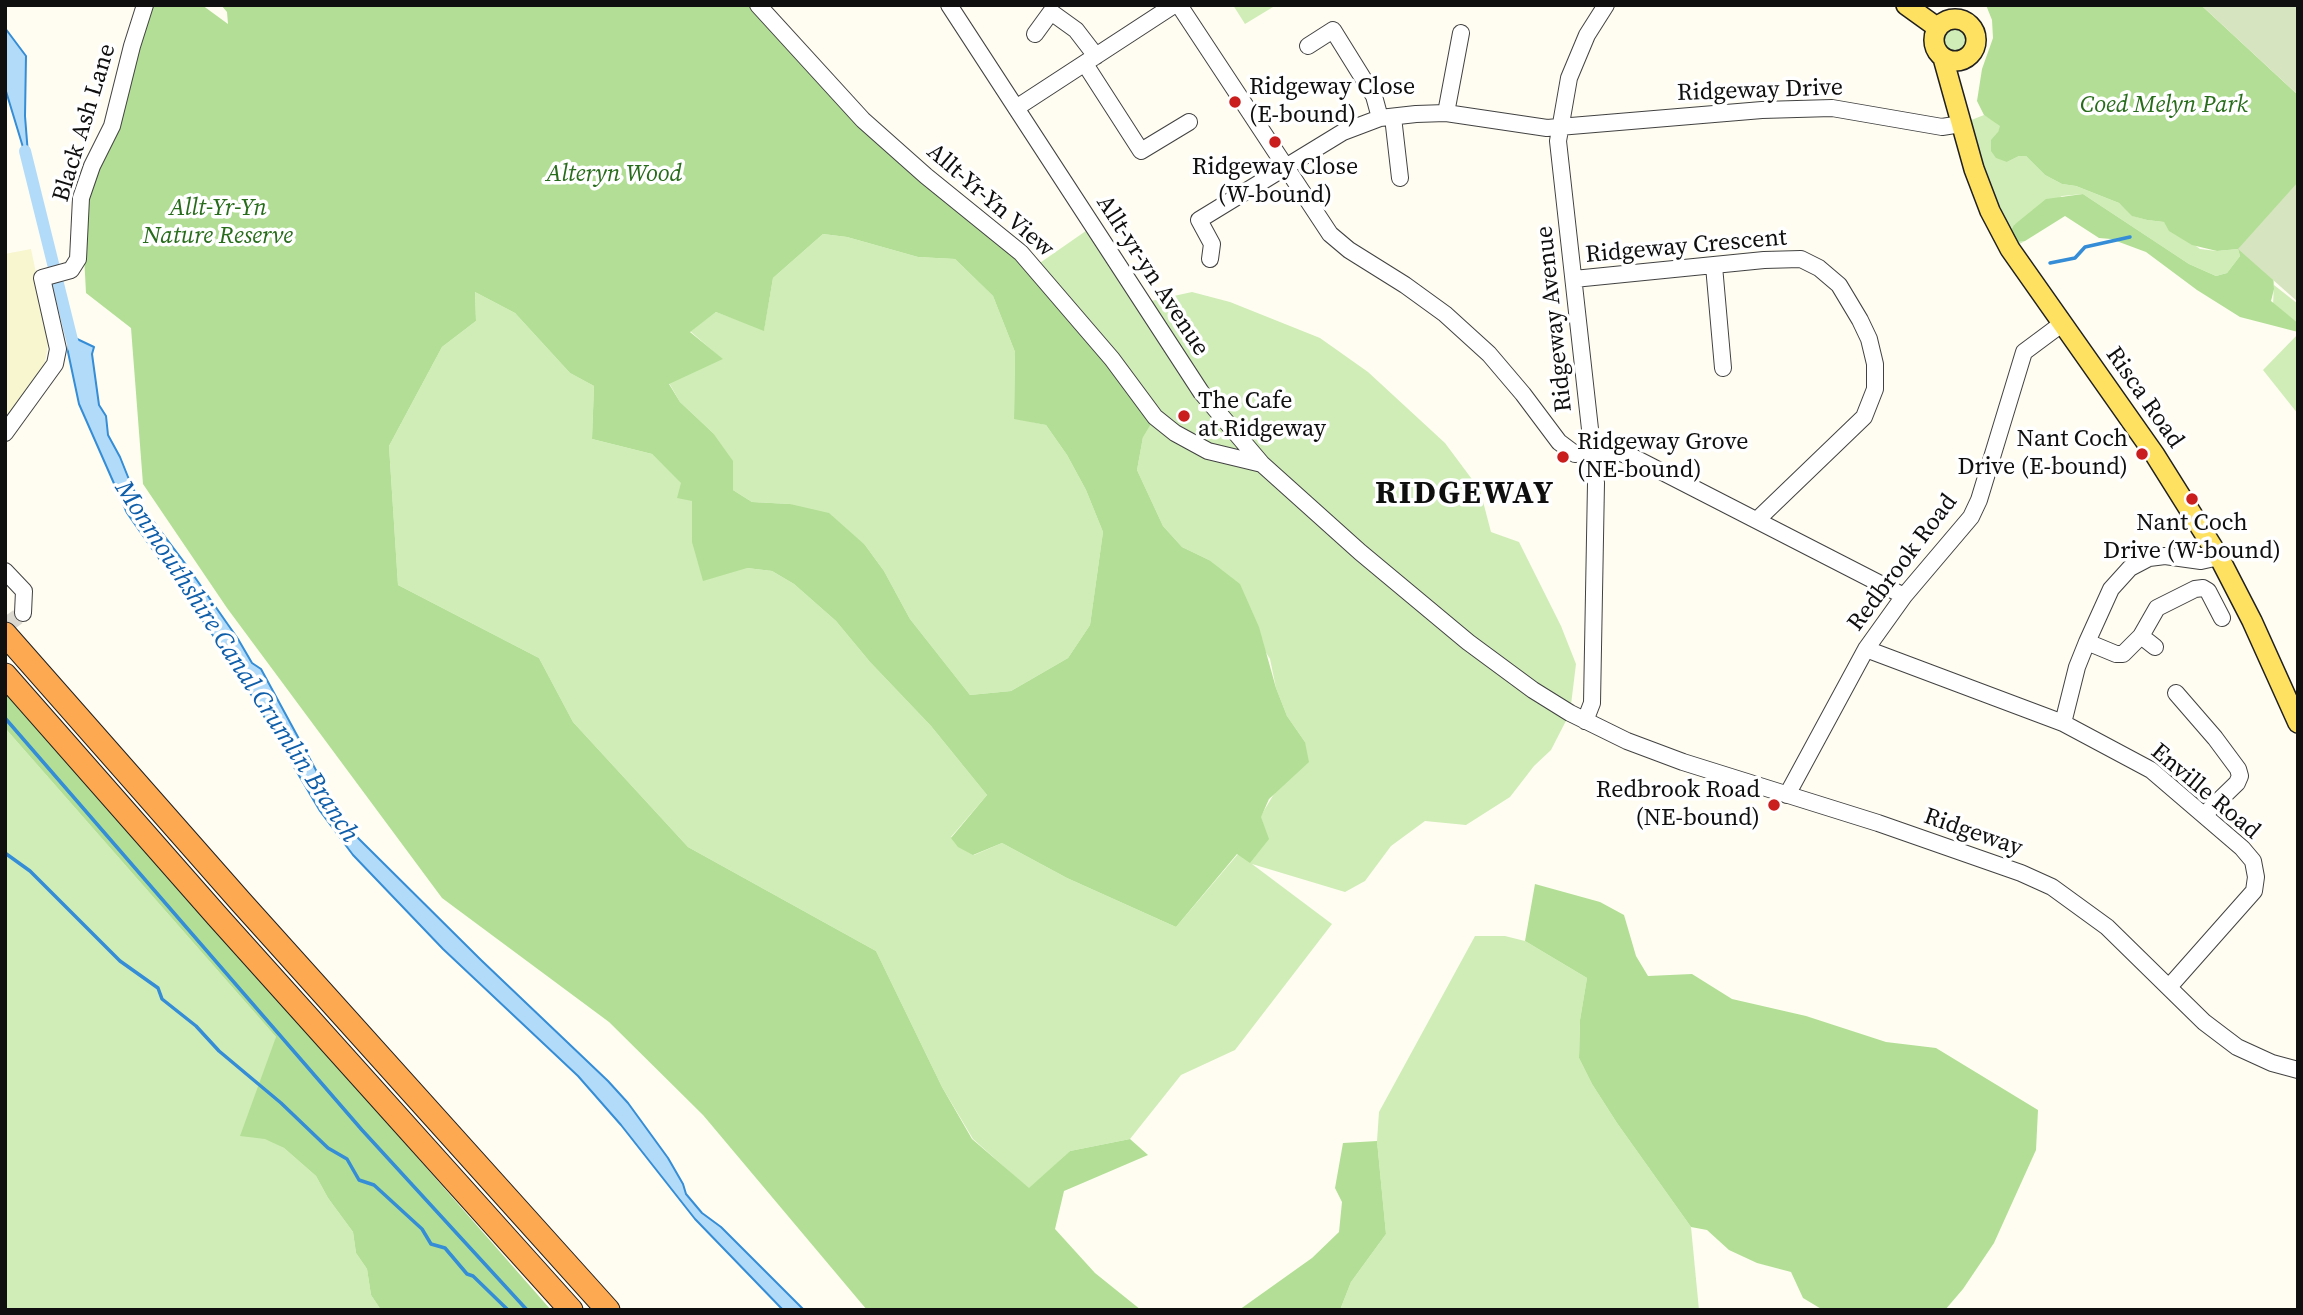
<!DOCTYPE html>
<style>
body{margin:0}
#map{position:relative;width:2303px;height:1315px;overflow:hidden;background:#fffdf1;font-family:"Source Serif 4",serif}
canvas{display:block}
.frame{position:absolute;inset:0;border:7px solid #0f0f0f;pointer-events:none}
</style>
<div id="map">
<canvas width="2303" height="1315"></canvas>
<div class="frame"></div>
</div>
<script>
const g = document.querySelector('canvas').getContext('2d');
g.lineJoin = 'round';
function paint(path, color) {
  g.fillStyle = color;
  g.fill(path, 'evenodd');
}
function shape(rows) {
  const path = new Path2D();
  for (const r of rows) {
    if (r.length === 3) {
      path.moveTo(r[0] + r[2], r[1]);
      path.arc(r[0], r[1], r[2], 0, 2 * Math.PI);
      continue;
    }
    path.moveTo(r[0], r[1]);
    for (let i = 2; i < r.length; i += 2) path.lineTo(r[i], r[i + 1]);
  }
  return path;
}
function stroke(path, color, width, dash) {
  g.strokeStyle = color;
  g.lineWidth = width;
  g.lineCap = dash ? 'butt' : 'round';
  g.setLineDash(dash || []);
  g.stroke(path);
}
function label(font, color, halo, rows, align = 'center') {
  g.font = font + ' "Source Serif 4",serif';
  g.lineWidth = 7;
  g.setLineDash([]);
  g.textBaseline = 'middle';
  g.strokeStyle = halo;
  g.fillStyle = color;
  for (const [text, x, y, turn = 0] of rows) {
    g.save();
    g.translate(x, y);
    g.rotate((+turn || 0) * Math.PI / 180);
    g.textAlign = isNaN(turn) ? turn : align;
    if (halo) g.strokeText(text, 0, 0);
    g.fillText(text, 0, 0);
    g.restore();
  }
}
paint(shape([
 [31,249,49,335,47,351,44,367,5,420,5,254]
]), '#f7f6cf');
paint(shape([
 [1233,5,1272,5,1273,7,1245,24],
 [1954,40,15],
 [1984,115,2001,125,1998,132,2007,162,2019,156,2026,156,2045,175,2062,184,2076,186,2119,203,2133,216,2147,220,2164,222,2200,249,2217,251,2238,249,2240,256,2227,273,2216,276,2189,264,2083,194,2062,196,2014,225,2018,242,2025,241,2010,249,1961,124],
 [1093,226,1142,303,1192,292,1230,302,1320,338,1368,372,1445,443,1480,490,1491,532,1519,542,1561,626,1576,664,1570,713,1551,750,1534,766,1510,797,1466,825,1425,821,1391,846,1365,881,1345,892,1252,864,1332,924,1235,1050,1181,1075,1130,1139,1070,1151,1029,1189,973,1139,942,1087,876,951,688,847,573,722,539,658,398,585,389,446,442,347,476,321,475,292,515,313,570,373,594,386,592,439,652,454,682,483,692,501,692,542,747,568,772,571,794,584,836,621,870,662,931,726,987,795,951,837,974,855,1002,843,1067,878,1176,927,1238,854,1305,742,1287,716,1276,688,1270,659,1209,560,1182,547,1163,526,1137,470,1143,437,1034,267],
 [823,234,847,237,918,257,955,259,993,296,1015,352,1014,418,1046,425,1067,455,1086,490,1103,532,1090,625,1068,658,1011,691,970,695,910,619,884,571,865,545,790,504,752,502,733,490,713,433,680,402,669,383,722,359,690,331,716,312,764,330,773,278],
 [2274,285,2298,304,2298,323,2273,304],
 [2298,334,2298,414,2263,370],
 [5,728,276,1037,265,1138,284,1148,316,1176,328,1198,353,1232,356,1253,367,1269,371,1295,381,1310,5,1310],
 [1475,936,1505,936,1525,941,1587,978,1580,1020,1579,1058,1592,1084,1617,1123,1691,1227,1699,1310,1340,1310,1351,1282,1386,1234,1377,1141,1379,1112]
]), '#d0edb7');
paint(shape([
 [148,5,202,5,228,24,227,12,221,5,758,5,811,64,1021,253,1155,417,1143,437,1137,470,1163,526,1182,547,1209,560,1240,584,1259,627,1276,688,1287,716,1305,742,1309,762,1269,799,1261,817,1269,839,1250,863,1237,854,1176,927,1067,878,1002,843,973,855,958,847,951,838,987,795,931,726,870,662,836,621,794,584,772,571,747,568,703,581,692,542,692,501,677,498,681,483,652,454,592,439,594,386,570,373,515,313,475,292,476,321,442,347,389,446,398,585,539,658,573,722,688,847,876,951,942,1087,972,1139,1029,1188,1070,1151,1130,1139,1148,1155,1064,1191,1055,1229,1095,1273,1141,1310,867,1310,703,1115,609,1022,442,898,227,608,143,484,131,328,86,293,81,198],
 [823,234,847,237,918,257,955,259,993,296,1015,352,1014,419,1046,425,1067,455,1086,490,1103,532,1090,625,1068,658,1011,691,970,695,910,619,884,571,865,545,829,513,790,504,752,502,733,490,733,461,713,433,680,402,669,384,723,359,690,332,716,312,764,331,773,278],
 [1986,5,2201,5,2298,95,2298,219,2273,272,2274,289,2271,301,2298,323,2298,332,2240,317,2197,290,2146,252,2111,239,2099,238,2065,216,2025,241,2018,242,2014,239,2011,231,2014,225,2046,199,2083,194,2189,264,2216,276,2227,273,2240,256,2238,249,2217,251,2192,245,2169,231,2164,222,2147,220,2132,216,2119,203,2076,186,2062,184,2045,175,2026,156,2019,156,2007,162,1996,158,1991,151,1991,140,1998,132,2000,126,1984,115,1977,101,1982,69,1993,38,1992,20],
 [5,692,289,1011,551,1310,381,1310,371,1295,367,1269,356,1253,353,1232,328,1198,316,1176,284,1148,265,1139,240,1136,276,1037,5,728],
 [1535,884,1600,902,1624,915,1636,956,1648,976,1692,974,1732,999,1806,1016,1886,1042,1936,1048,2038,1110,2036,1150,1994,1243,1963,1289,1945,1310,1823,1310,1803,1298,1791,1272,1757,1263,1729,1250,1707,1230,1691,1227,1617,1123,1592,1084,1579,1058,1580,1020,1587,978,1525,941],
 [1377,1141,1386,1234,1351,1282,1340,1310,1239,1310,1312,1258,1339,1232,1342,1202,1335,1188,1343,1143]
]), '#b2df95');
paint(shape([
 [2201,5,2298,5,2298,95],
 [2298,182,2298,302,2238,249]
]), '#d6e4c0');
const water = shape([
 [5,28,26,56,25,116,29,167,5,88,5,28],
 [70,332,75,338,94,347,92,354,99,405,106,416,108,435,120,457,132,487,147,513,187,566,238,639,252,663,261,669,336,807,355,835,481,960,608,1081,628,1103,668,1158,683,1184,686,1194,702,1213,721,1227,804,1310,783,1310,695,1219,621,1125,578,1076,443,949,353,855,320,811,233,664,127,513,79,404,68,352,70,332]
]);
paint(water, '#b2dbfa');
stroke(water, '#348dd6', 2);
stroke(shape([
 [2050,263,2075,258,2085,247,2130,237],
 [5,718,362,1130,527,1310],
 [5,853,30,871,120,961,158,988,162,999,196,1026,219,1051,281,1103,328,1148,347,1159,359,1180,374,1185,422,1229,431,1244,445,1248,467,1274,473,1276,508,1310]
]), '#348dd6', 3.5);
stroke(shape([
 [25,151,74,348]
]), '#b2dbfa', 12);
stroke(shape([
 [5,626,23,613]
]), '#dbd9cf', 16, [16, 8]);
const minor = shape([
 [758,5,863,120,926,176,1021,253,1112,359,1155,417,1175,433,1208,451,1262,464],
 [949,5,1201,392,1262,464,1360,552,1468,642,1533,690,1570,713,1627,741,1683,762,1878,823,2021,873,2052,887,2107,927,2204,1022,2237,1047,2272,1063,2298,1070],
 [1179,5,1330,234,1349,250,1405,285,1445,314,1489,354,1523,394,1559,442,1575,454,1612,450,1637,459,1904,596],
 [1035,34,1051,12,1076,30,1096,56],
 [1308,46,1333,30,1374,96,1380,118],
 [1085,64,1141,151,1189,122],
 [1016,108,1174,5],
 [1446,113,1461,33],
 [1393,117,1400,178],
 [1210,259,1212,244,1199,220,1343,132,1380,118,1416,114,1446,113,1547,128,1762,110,1832,108,1942,127,1961,124],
 [1714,266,1723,368],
 [1574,279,1764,260,1801,259,1819,268,1839,285,1860,320,1869,339,1875,364,1875,389,1864,417,1758,519],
 [5,433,55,364,58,349,42,278,71,270,78,259,81,198,92,166,112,126,132,46,145,5],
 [5,571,24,591,23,613],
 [2141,636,2155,647],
 [2087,642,2116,654,2123,654,2141,636,2157,608,2195,589,2203,588,2208,591,2222,618],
 [1866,649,2063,723,2151,770,2242,848,2253,861,2256,877,2254,891,2169,987],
 [2176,693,2215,738,2238,769,2240,776,2237,783,2204,815],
 [1585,721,1592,703,1596,483,1558,141,1569,78,1587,35,1606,5],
 [2063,723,2077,667,2087,642,2111,589,2130,568,2149,558,2165,556,2201,561,2219,557],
 [1787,795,1866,649,1904,596,1971,517,1979,500,2024,352,2063,323]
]);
const major = shape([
 [1906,5,1938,28],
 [1955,40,21],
 [1943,58,1974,169,1990,211,2010,249,2155,455,2219,557,2252,621,2298,723]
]);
const highway = shape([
 [5,634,241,902,608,1310],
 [5,675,217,916,571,1310]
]);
stroke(minor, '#424242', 18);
stroke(major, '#202020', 22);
stroke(highway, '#202020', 25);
stroke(minor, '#fff', 16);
stroke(major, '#ffe161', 19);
stroke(highway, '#fda951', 23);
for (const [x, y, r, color] of [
 [1235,102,7,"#c91e1d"],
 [1275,142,7,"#c91e1d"],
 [1184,416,7,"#c91e1d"],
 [2142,454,7,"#c91e1d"],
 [1563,457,7,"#c91e1d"],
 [2192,499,7,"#c91e1d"],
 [1774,805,7,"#c91e1d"]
]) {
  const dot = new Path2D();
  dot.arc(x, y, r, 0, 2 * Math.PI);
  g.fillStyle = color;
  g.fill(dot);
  stroke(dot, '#fff', 2.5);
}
label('24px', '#0f0f0f', '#fff', [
 ["Ridgeway Close",1249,88],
 ["(E-bound)",1249,116],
 ["Ridgeway Close",1275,168,"center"],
 ["(W-bound)",1275,196,"center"],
 ["The Cafe",1198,402],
 ["at Ridgeway",1198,430],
 ["Nant Coch",2128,440,"right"],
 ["Drive (E-bound)",2128,468,"right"],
 ["Ridgeway Grove",1577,443],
 ["(NE-bound)",1577,471],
 ["Nant Coch",2192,524,"center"],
 ["Drive (W-bound)",2192,552,"center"],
 ["Redbrook Road",1760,791,"right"],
 ["(NE-bound)",1760,819,"right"]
], 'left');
label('24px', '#0f0f0f', '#fff', [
 ["Ridgeway Drive",1760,91,-2],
 ["Black Ash Lane",85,123,-73],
 ["Allt-Yr-Yn View",990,201,41],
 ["Ridgeway Crescent",1686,247,-5],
 ["Allt-yr-yn Avenue",1152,276,57],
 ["Ridgeway Avenue",1555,319,-96],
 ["Risca Road",2144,398,55],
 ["Redbrook Road",1903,563,-53],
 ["Enville Road",2205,792,40],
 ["Ridgeway",1973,833,19]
]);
label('italic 24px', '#276c1a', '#fff', [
 ["Coed Melyn Park",2164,106],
 ["Alteryn Wood",614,175],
 ["Allt-Yr-Yn",218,209],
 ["Nature Reserve",218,237]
]);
label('italic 26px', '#0f5eaa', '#fff', [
 ["Monmouthshire Canal Crumlin Branch",236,662,57]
]);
g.letterSpacing = '2px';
label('bold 32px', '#0f0f0f', '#fff', [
 ["RIDGEWAY",1465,495]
]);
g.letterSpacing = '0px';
</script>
